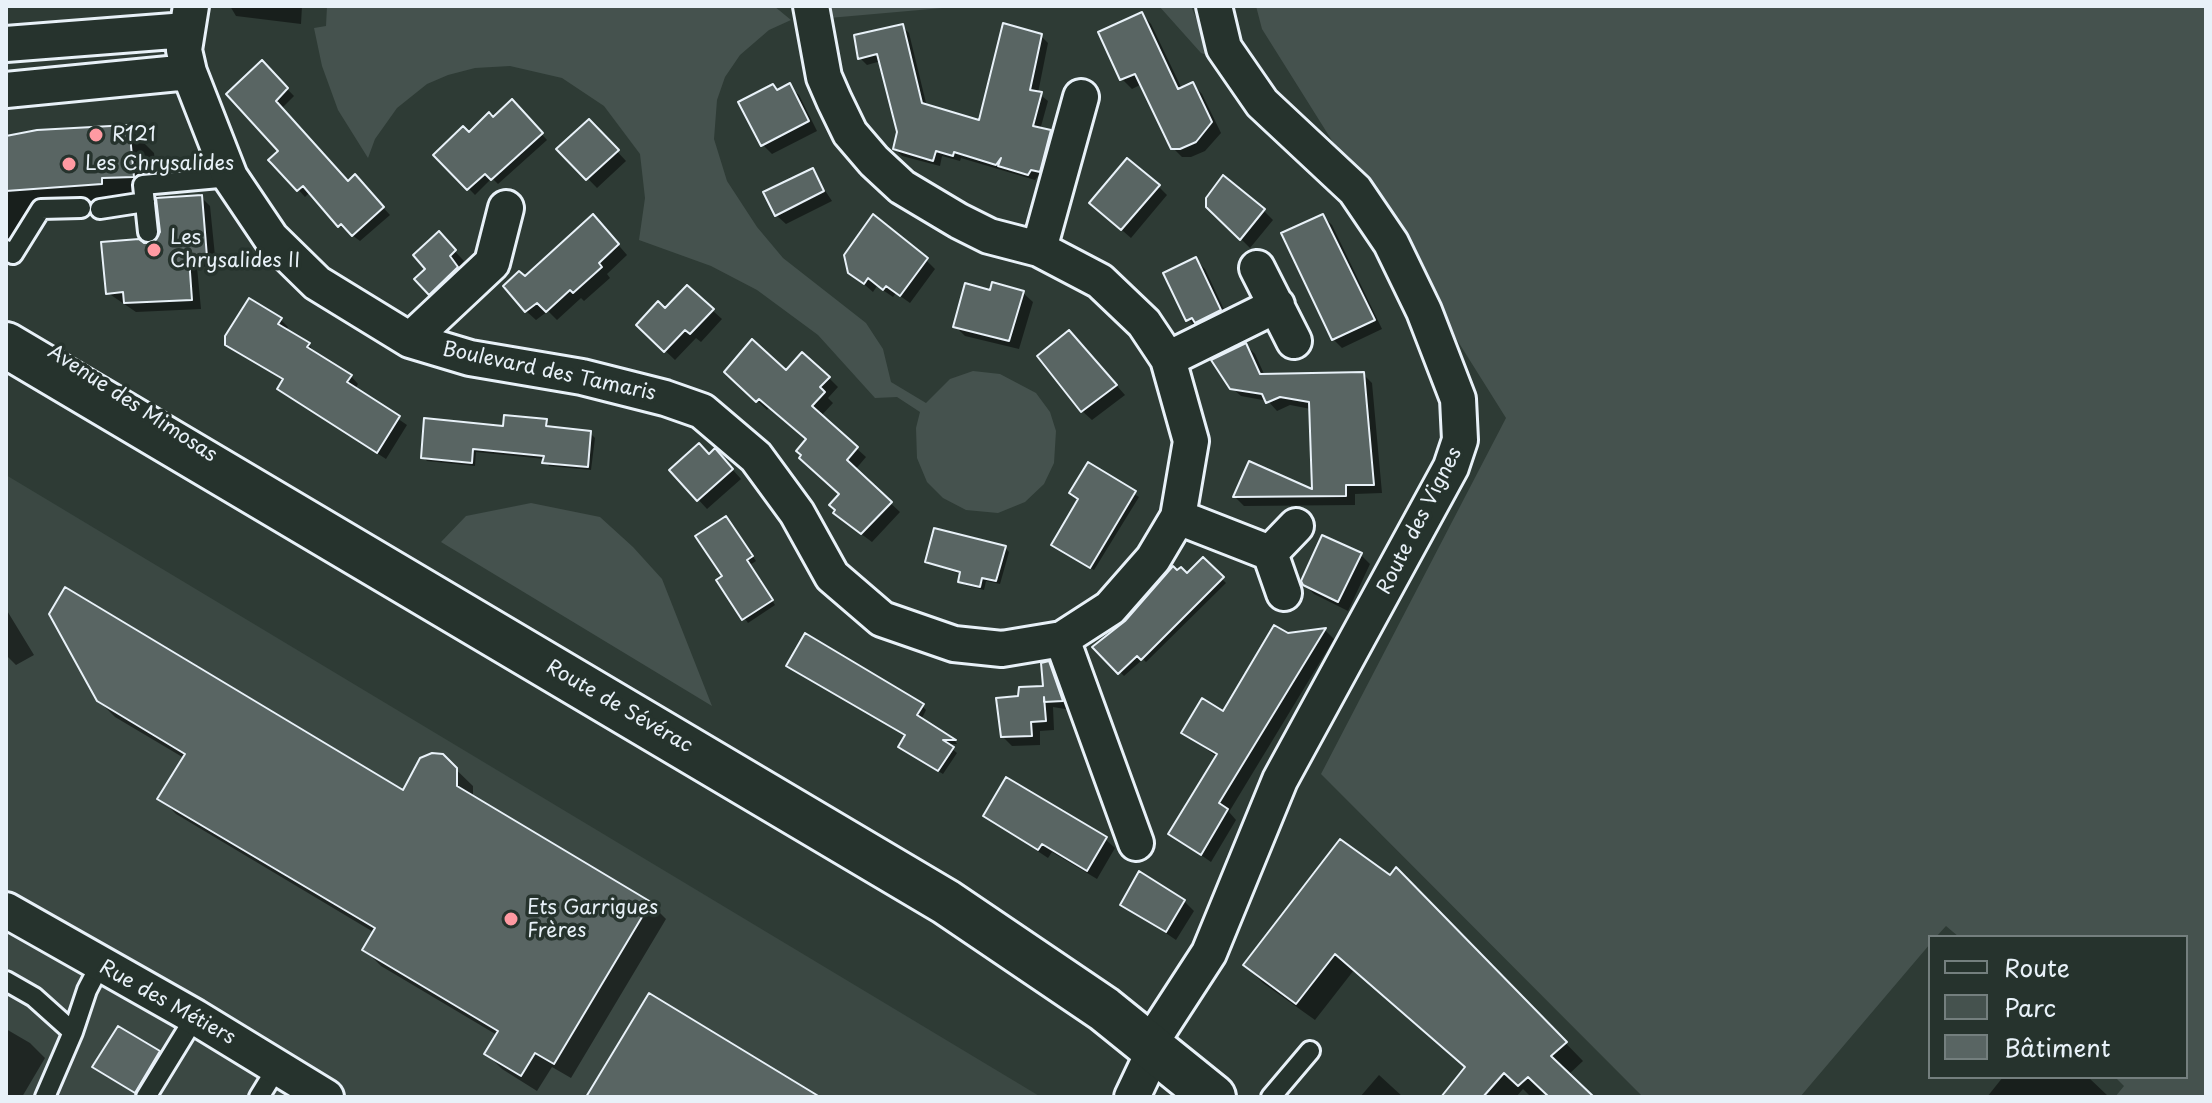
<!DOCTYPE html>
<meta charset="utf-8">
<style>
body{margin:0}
#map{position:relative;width:2212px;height:1103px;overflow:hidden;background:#2e3b35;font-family:"Playpen Sans",sans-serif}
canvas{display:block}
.frame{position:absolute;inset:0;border:8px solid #e8f1f8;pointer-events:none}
.legend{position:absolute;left:1928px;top:935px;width:260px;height:144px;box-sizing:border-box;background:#26332d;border:2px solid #747f7e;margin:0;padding:10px 14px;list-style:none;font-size:24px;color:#e8f1f8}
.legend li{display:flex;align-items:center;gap:16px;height:40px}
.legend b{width:40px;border:2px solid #747f7e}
</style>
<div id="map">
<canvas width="2212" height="1103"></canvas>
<div class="frame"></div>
<ul class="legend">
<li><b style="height:10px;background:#26332d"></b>Route</li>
<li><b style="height:22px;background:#45524e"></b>Parc</li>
<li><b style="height:22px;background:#596563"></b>Bâtiment</li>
</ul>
</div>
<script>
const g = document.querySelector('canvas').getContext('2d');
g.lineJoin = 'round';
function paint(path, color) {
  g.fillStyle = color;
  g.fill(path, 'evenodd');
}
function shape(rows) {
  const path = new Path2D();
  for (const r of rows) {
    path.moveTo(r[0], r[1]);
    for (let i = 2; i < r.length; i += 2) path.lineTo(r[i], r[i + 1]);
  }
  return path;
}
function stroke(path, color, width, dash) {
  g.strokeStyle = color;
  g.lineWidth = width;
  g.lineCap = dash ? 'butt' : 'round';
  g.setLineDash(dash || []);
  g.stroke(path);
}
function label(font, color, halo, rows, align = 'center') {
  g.font = font + ' "Playpen Sans",sans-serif';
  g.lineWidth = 7;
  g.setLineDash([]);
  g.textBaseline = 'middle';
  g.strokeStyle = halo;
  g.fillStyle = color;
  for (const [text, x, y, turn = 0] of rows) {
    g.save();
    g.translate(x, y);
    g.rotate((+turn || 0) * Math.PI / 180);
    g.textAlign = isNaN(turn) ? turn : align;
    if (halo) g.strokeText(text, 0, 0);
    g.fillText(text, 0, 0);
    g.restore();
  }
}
paint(shape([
 [6,475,1041,1097,6,1097]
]), '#3b4843');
paint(shape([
 [327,6,774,6,791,20,769,30,740,55,725,77,717,100,714,139,727,181,757,227,783,258,866,323,883,349,891,382,926,403,950,379,973,371,1000,374,1036,393,1050,412,1056,431,1054,463,1044,484,1025,502,998,513,966,510,943,498,927,482,917,458,916,428,920,412,897,397,875,398,818,335,757,290,711,266,639,240,645,198,640,154,604,106,562,78,510,66,475,68,448,75,427,84,397,108,375,139,368,158,338,110,322,66,314,28,326,26],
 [829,6,965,6,829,18],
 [1159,6,1191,6,1212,57,1201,53],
 [1256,6,2206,6,2206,1097,2115,1097,2124,1086,2115,1077,2186,1077,2186,937,1959,937,1946,926,1936,937,1930,937,1930,944,1800,1097,1643,1097,1321,774,1506,418,1262,29],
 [531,503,600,517,633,547,662,579,712,706,441,542,466,516]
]), '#45524e');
paint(shape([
 [230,6,302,6,301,24,236,16],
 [1142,14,1151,24,1182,89,1193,84,1202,94,1221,133,1205,151,1191,157,1182,157,1173,148,1142,84,1132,89,1122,79],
 [902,26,909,33,927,107,980,122,1041,36,1048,43,1038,93,1048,101,1040,130,1057,139,1046,178,1038,176,1035,180,961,158,960,161,942,156,940,166,902,156,895,149,899,132,881,61,867,65,860,58],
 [262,63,294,96,281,109,348,183,355,177,390,215,360,241,340,226,310,192,305,197,271,160,280,151],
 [789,86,799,95,817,131,772,154,763,145,778,92],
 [512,102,547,140,498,184,492,178,475,195,436,155,493,119],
 [589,121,626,161,597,188,559,149],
 [128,127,154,153,159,200,201,197,210,206,216,266,197,267,201,309,136,312,108,293,143,245,156,244,162,232,159,202,127,204,127,209,48,216,26,253,6,241,6,139],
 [812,171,832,201,786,224,776,215],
 [1158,186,1167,195,1131,238,1101,212],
 [1208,206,1263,210,1273,220,1250,248],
 [1323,216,1332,225,1382,329,1342,348,1333,339],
 [602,226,627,255,607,274,610,278,584,301,581,298,557,320,548,311,536,320,526,311],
 [448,244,464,261,458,267,466,278,439,303,417,279],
 [926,260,935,269,910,303,896,293,893,297,877,286,873,292,850,272],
 [1196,260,1205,269,1229,320,1197,329,1188,319],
 [991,292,1023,293,1033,302,1019,349,965,336,955,326],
 [712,310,722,319,701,342,696,338,675,360,638,325,665,311],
 [281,320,288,327,286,331,309,344,315,355,351,376,358,384,355,389,407,425,386,459,288,396,280,388,284,381,227,344],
 [1078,342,1125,395,1092,420,1082,411],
 [1246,345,1255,354,1265,376,1363,374,1372,383,1382,493,1355,494,1355,505,1244,506,1235,497,1314,492,1311,409,1290,405,1277,411,1268,401,1241,396,1231,387],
 [727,372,787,372,829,378,838,387,828,398,833,403,821,416,866,457,855,470,900,512,872,542,845,522,841,495,809,440,770,406,767,410],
 [546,421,549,428,590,433,595,438,591,470,549,466,545,459,476,452,475,466,427,461,423,457,505,428],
 [710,456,724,460,741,479,707,509,672,471],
 [1088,465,1139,497,1094,570,1058,549,1080,500],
 [729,523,756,561,750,565,775,605,748,623,718,581,724,577],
 [1005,548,1009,552,1000,584,986,581,984,590,965,585,961,581,962,575,927,562],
 [1361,555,1370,564,1348,611,1314,594,1304,584],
 [1203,560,1226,583,1146,662,1143,659,1124,676,1095,647],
 [6,609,34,655,16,665,6,655],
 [1325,630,1334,639,1229,812,1236,820,1211,862,1171,834,1217,757,1183,732,1224,713,1287,635],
 [1048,664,1058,673,1071,710,1053,707,1054,730,1040,731,1040,745,1012,746,1003,737,1019,698,1045,688],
 [793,669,922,706,926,710,921,720,955,741,957,744,946,744,957,753,943,774,905,751,907,736],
 [98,700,404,792,442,756,473,786,473,797,650,903,666,919,571,1078,552,1067,537,1091,502,1069,486,1053,497,1035,381,966,365,950,375,933,176,814,160,798,184,758,115,717],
 [985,816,1105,839,1115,848,1097,879,1052,852,1048,858],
 [1391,878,1414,887,1583,1061,1568,1075,1591,1097,1551,1097,1547,1093,1531,1097,1523,1089,1516,1097,1459,1097,1466,1068,1354,970,1315,1020,1263,983,1245,965],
 [1184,901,1194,911,1176,940,1123,904],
 [6,1029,30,1043,45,1058,22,1097,6,1097],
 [159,1053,168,1062,139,1097,95,1067],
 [1379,1075,1403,1097,1360,1097],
 [2003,1077,2088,1077,2108,1096,1987,1097]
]), '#0007');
const building = shape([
 [1142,12,1178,89,1193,82,1212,122,1196,142,1180,149,1171,149,1135,74,1120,80,1098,32,1142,12],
 [1003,23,1042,34,1030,90,1042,92,1033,126,1051,130,1040,172,1031,170,1028,175,998,166,1001,158,996,165,954,152,953,156,936,151,933,161,893,149,897,132,877,54,858,59,854,35,903,24,922,103,979,120,1003,23],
 [262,60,288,88,276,101,348,181,355,174,384,207,352,236,341,224,338,227,303,186,297,191,272,164,268,160,278,151,226,94,262,60],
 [790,83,809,121,761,146,738,102,773,84,777,90,790,83],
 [512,99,543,133,491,180,485,174,467,190,433,155,463,126,469,132,489,112,493,117,512,99],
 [589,119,619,150,586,180,556,149,589,119],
 [129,125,134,177,102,178,102,184,6,191,6,136,37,130,129,125],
 [1127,158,1160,185,1121,230,1089,203,1127,158],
 [813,168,824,191,775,216,763,192,813,168],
 [1223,175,1265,209,1240,240,1206,207,1206,198,1223,175],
 [202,195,207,257,189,258,192,300,124,303,123,292,106,294,101,242,139,239,144,243,154,242,160,232,156,198,202,195],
 [593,214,619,244,599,263,602,267,573,293,570,290,546,312,537,303,525,312,503,286,519,271,525,276,593,214],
 [873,214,928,258,900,296,886,286,883,290,868,278,864,284,848,273,844,255,873,214],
 [1323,214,1375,320,1332,340,1281,233,1323,214],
 [439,231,456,250,450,256,458,267,429,295,414,279,425,269,413,255,439,231],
 [1196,257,1221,310,1195,323,1192,318,1186,321,1163,273,1196,257],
 [992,282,1024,291,1009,341,953,327,965,283,990,290,992,282],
 [687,285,714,309,690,334,685,330,664,352,636,325,658,301,665,308,687,285],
 [249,298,282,318,278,324,310,343,307,347,352,375,347,382,400,416,377,453,277,389,283,379,225,345,225,336,249,298],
 [1069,330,1117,385,1081,412,1037,356,1069,330],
 [752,339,786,370,802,352,830,377,820,387,825,392,812,406,858,447,847,460,892,502,861,534,833,513,835,510,829,505,839,494,799,458,801,455,796,451,806,439,759,399,756,402,724,372,752,339],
 [1246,343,1260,374,1364,372,1374,485,1346,485,1346,496,1233,497,1249,461,1312,489,1309,402,1280,397,1266,403,1262,394,1230,389,1211,360,1246,343],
 [504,415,547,419,546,426,591,431,588,467,542,463,544,456,473,449,472,463,421,458,424,418,503,426,504,415],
 [699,443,709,454,715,448,733,469,697,501,669,470,699,443],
 [1088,462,1136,491,1090,568,1051,545,1078,499,1069,493,1088,462],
 [726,516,753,556,747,560,773,600,742,620,716,580,722,576,695,536,726,516],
 [934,528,1006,546,996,581,982,578,980,587,958,582,960,572,925,562,934,528],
 [1322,535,1362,553,1338,602,1303,585,1301,581,1322,535],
 [1203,557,1224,577,1141,660,1137,656,1118,674,1092,647,1125,621,1173,566,1177,570,1181,567,1187,573,1203,557],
 [65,587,403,790,420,758,432,753,443,754,457,768,457,786,651,902,554,1064,535,1053,521,1076,484,1054,498,1031,362,950,375,928,157,799,185,754,97,701,49,614,65,587],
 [1274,625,1288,633,1326,628,1219,803,1228,809,1201,855,1168,834,1217,754,1181,733,1202,698,1223,711,1274,625],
 [805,633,924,704,917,715,956,740,943,740,954,747,938,771,898,747,905,735,786,666,805,633],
 [1049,661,1063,701,1044,702,1044,697,1046,721,1031,722,1032,736,1001,737,996,698,1018,696,1019,687,1043,686,1041,663,1049,661],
 [1006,777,1107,837,1087,871,1042,844,1038,850,983,816,1006,777],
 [1340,839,1390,875,1396,867,1567,1042,1551,1056,1594,1097,1549,1097,1528,1077,1518,1086,1504,1073,1483,1097,1441,1097,1465,1067,1335,954,1296,1004,1243,965,1340,839],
 [1139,871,1185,900,1166,932,1120,905,1139,871],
 [649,993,820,1097,586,1097,649,993],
 [118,1026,160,1051,135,1093,92,1067,118,1026]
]);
paint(building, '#596563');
stroke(building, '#e8f1f8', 2);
const lane = shape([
 [100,209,145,202],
 [148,232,143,185,230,177],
 [6,250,13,254,41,209,81,208],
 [6,981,34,997,73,1032,45,1097],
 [73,1032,87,990,100,965],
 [146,1097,195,1017],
 [259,1097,278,1066],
 [1271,1097,1310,1051]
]);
const street = shape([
 [191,6,184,50,189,72,230,177,271,238,317,283,410,340,470,358,582,377,665,398,702,411,756,457,797,513,832,576,882,619,954,644,1002,649,1062,639,1110,608,1153,559,1178,517,1191,441,1168,359,1144,323,1100,281,1039,249,989,236,959,221,902,187,874,161,850,133,834,100,824,77,811,6],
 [6,44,186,30],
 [6,90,189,72],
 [1039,249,1081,97],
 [1257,268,1294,341],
 [410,340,492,263,506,208],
 [1168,359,1277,305],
 [1178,517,1270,553,1296,526],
 [1270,553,1284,593],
 [1062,639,1136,843],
 [6,910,195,1017,326,1097],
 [1132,1097,1150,1059,1157,1033,1209,953,1280,780,1451,467,1460,440,1458,399,1424,311,1391,243,1355,190,1262,103,1224,48,1214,6]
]);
const secondary = shape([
 [6,345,946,902,1104,1009,1213,1097]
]);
stroke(lane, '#e8f1f8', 24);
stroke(street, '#e8f1f8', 40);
stroke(secondary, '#e8f1f8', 50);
stroke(lane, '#26332d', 18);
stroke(street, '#26332d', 34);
stroke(secondary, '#26332d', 44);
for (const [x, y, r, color] of [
 [96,135,8,"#ff9aa2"],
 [69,164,8,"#ff9aa2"],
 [154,250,8,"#ff9aa2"],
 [511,919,8,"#ff9aa2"]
]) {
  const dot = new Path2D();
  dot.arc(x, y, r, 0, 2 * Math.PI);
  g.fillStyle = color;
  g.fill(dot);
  stroke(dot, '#26332d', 3);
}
label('20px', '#e8f1f8', '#26332d', [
 ["R121",112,135],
 ["Les Chrysalides",85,164],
 ["Les",170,238],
 ["Chrysalides II",170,261],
 ["Ets Garrigues",527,908],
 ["Frères",527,931]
], 'left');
label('20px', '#e8f1f8', '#26332d', [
 ["Boulevard des Tamaris",549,372,12],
 ["Avenue des Mimosas",132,404,33],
 ["Route des Vignes",1420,521,-63],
 ["Route de Sévérac",619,707,30],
 ["Rue des Métiers",167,1003,29]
]);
</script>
